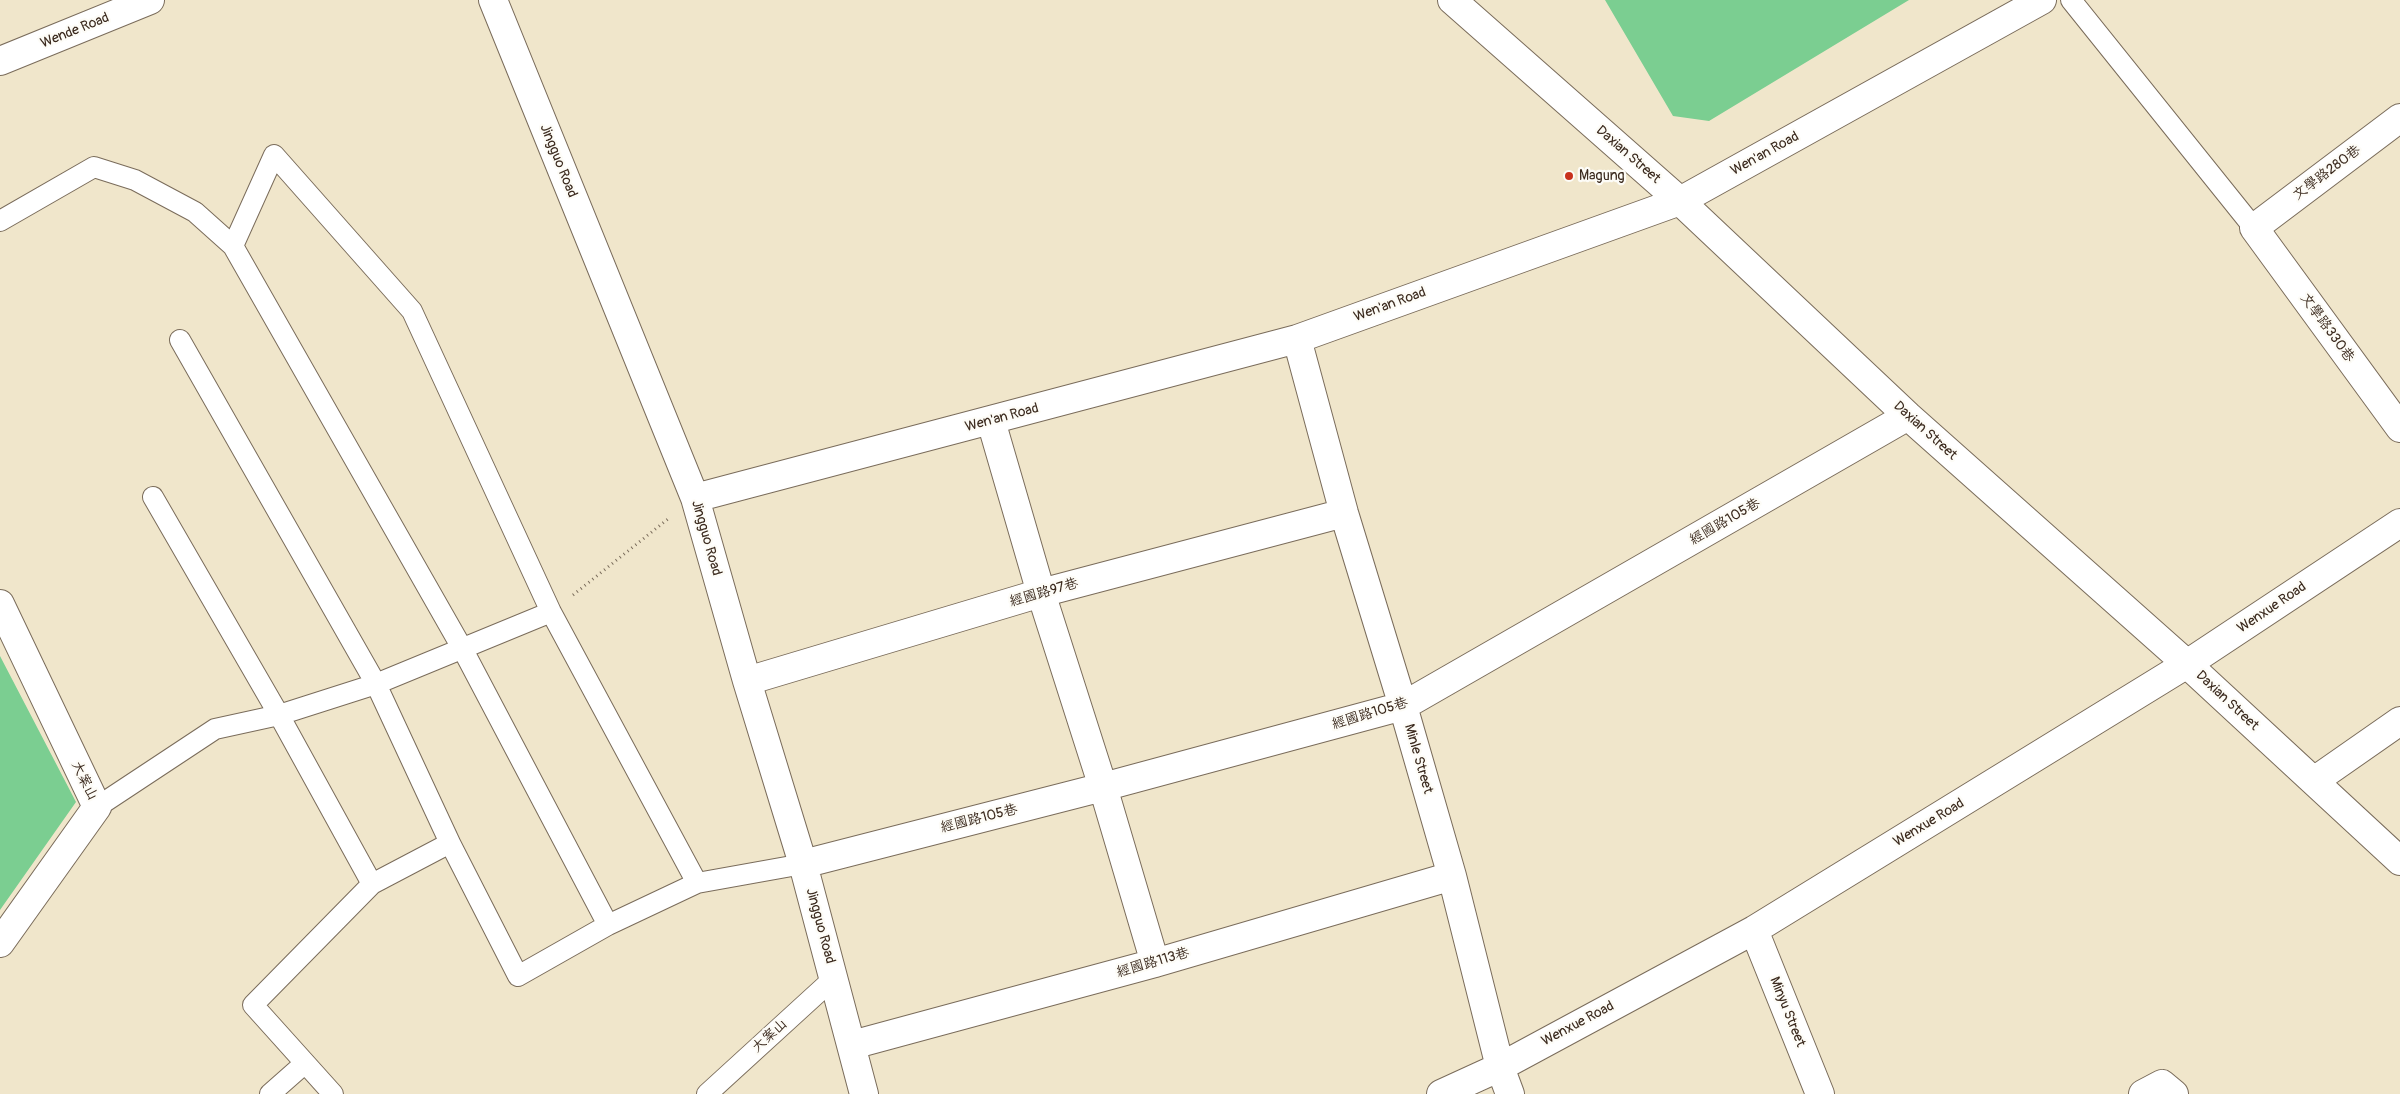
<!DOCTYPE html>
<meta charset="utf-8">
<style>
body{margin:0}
canvas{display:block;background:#f0e6cb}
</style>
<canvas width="2400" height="1094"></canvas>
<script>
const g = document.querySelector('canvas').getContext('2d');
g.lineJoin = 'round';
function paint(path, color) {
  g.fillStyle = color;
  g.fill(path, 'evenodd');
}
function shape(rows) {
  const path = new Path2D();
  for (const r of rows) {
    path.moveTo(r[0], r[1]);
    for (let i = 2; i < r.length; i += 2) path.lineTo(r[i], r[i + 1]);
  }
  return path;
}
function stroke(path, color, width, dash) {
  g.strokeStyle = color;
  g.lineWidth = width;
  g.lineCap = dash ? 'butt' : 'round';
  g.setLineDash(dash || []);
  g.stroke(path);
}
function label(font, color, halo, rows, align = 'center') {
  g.font = font + ' Pangolin,"LXGW WenKai TC",sans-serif';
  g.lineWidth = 4.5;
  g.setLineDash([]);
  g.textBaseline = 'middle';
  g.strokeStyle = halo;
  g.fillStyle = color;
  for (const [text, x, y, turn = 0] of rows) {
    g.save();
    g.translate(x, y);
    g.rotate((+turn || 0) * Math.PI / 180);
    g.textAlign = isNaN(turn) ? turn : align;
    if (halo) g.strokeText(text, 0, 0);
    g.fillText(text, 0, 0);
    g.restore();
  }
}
paint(shape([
 [1605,0,1909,0,1709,121,1673,116],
 [0,656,76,802,0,910]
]), '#7bce91');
const service = shape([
 [2071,0,2254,228],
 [0,221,94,167,135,180,195,212,233,246,462,648,608,925],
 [233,246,274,155,412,311,551,612,697,883],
 [180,340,376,684,450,843],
 [153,497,279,715,376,684,551,612],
 [97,807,215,729,279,715,372,884,450,843,518,976,608,925,697,883,803,864],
 [270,1094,304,1064],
 [333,1094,253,1005,372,884],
 [707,1094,834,978]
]);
const minor = shape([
 [493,0,695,498,747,681,803,864,864,1094],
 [1452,0,1680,201,1908,416,2187,664,2400,861],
 [0,61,150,0],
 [2400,118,2254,228,2400,428],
 [1297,339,1344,513,1403,706,1452,876,1500,1067,1510,1094],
 [991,421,1041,593,1103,787,1155,963],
 [695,498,1297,339,1680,201,2042,0],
 [0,604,97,807,0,943],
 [747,681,1041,593,1344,513],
 [2314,781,2400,721],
 [803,864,1103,787,1403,706,1908,416],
 [1754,930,1820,1094],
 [852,1045,1155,963,1452,876],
 [1441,1094,1500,1067,1754,930,2187,664,2400,523],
 [2143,1094,2162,1084,2174,1094]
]);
stroke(service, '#7a6c5b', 22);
stroke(minor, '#7a6c5b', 30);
stroke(shape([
 [573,595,668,519]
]), '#7a6c5b', 3, [1, 4]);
stroke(service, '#fff', 20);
stroke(minor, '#fff', 28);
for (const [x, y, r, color] of [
 [1569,176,5,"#c8321e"]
]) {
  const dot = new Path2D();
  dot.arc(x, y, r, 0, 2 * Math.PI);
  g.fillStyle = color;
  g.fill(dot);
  stroke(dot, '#fdfcf7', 2);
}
label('14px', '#3b2a1e', '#fdfcf7', [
 ["Wende Road",75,31,-22],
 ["Wen'an Road",1765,154,-29],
 ["Daxian Street",1628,155,41],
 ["Jingguo Road",558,161,68],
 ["文學路280巷",2327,173,-37],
 ["Wen'an Road",1390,305,-20],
 ["文學路330巷",2327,328,54],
 ["Wen'an Road",1002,418,-15],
 ["Daxian Street",1925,431,42],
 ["經國路105巷",1725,522,-30],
 ["Jingguo Road",706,538,74],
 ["經國路97巷",1044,593,-16],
 ["Wenxue Road",2272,608,-34],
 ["Daxian Street",2227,701,43],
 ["經國路105巷",1370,714,-17],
 ["Minle Street",1418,759,74],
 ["大案山",84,781,64],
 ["經國路105巷",979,819,-14],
 ["Wenxue Road",1929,823,-31],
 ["Jingguo Road",820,926,75],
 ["經國路113巷",1153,963,-16],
 ["Minyu Street",1787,1012,68],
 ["Wenxue Road",1578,1024,-28],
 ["大案山",770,1036,-42]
]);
label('14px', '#3b2a1e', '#fdfcf7', [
 ["Magung",1579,176]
], 'left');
</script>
